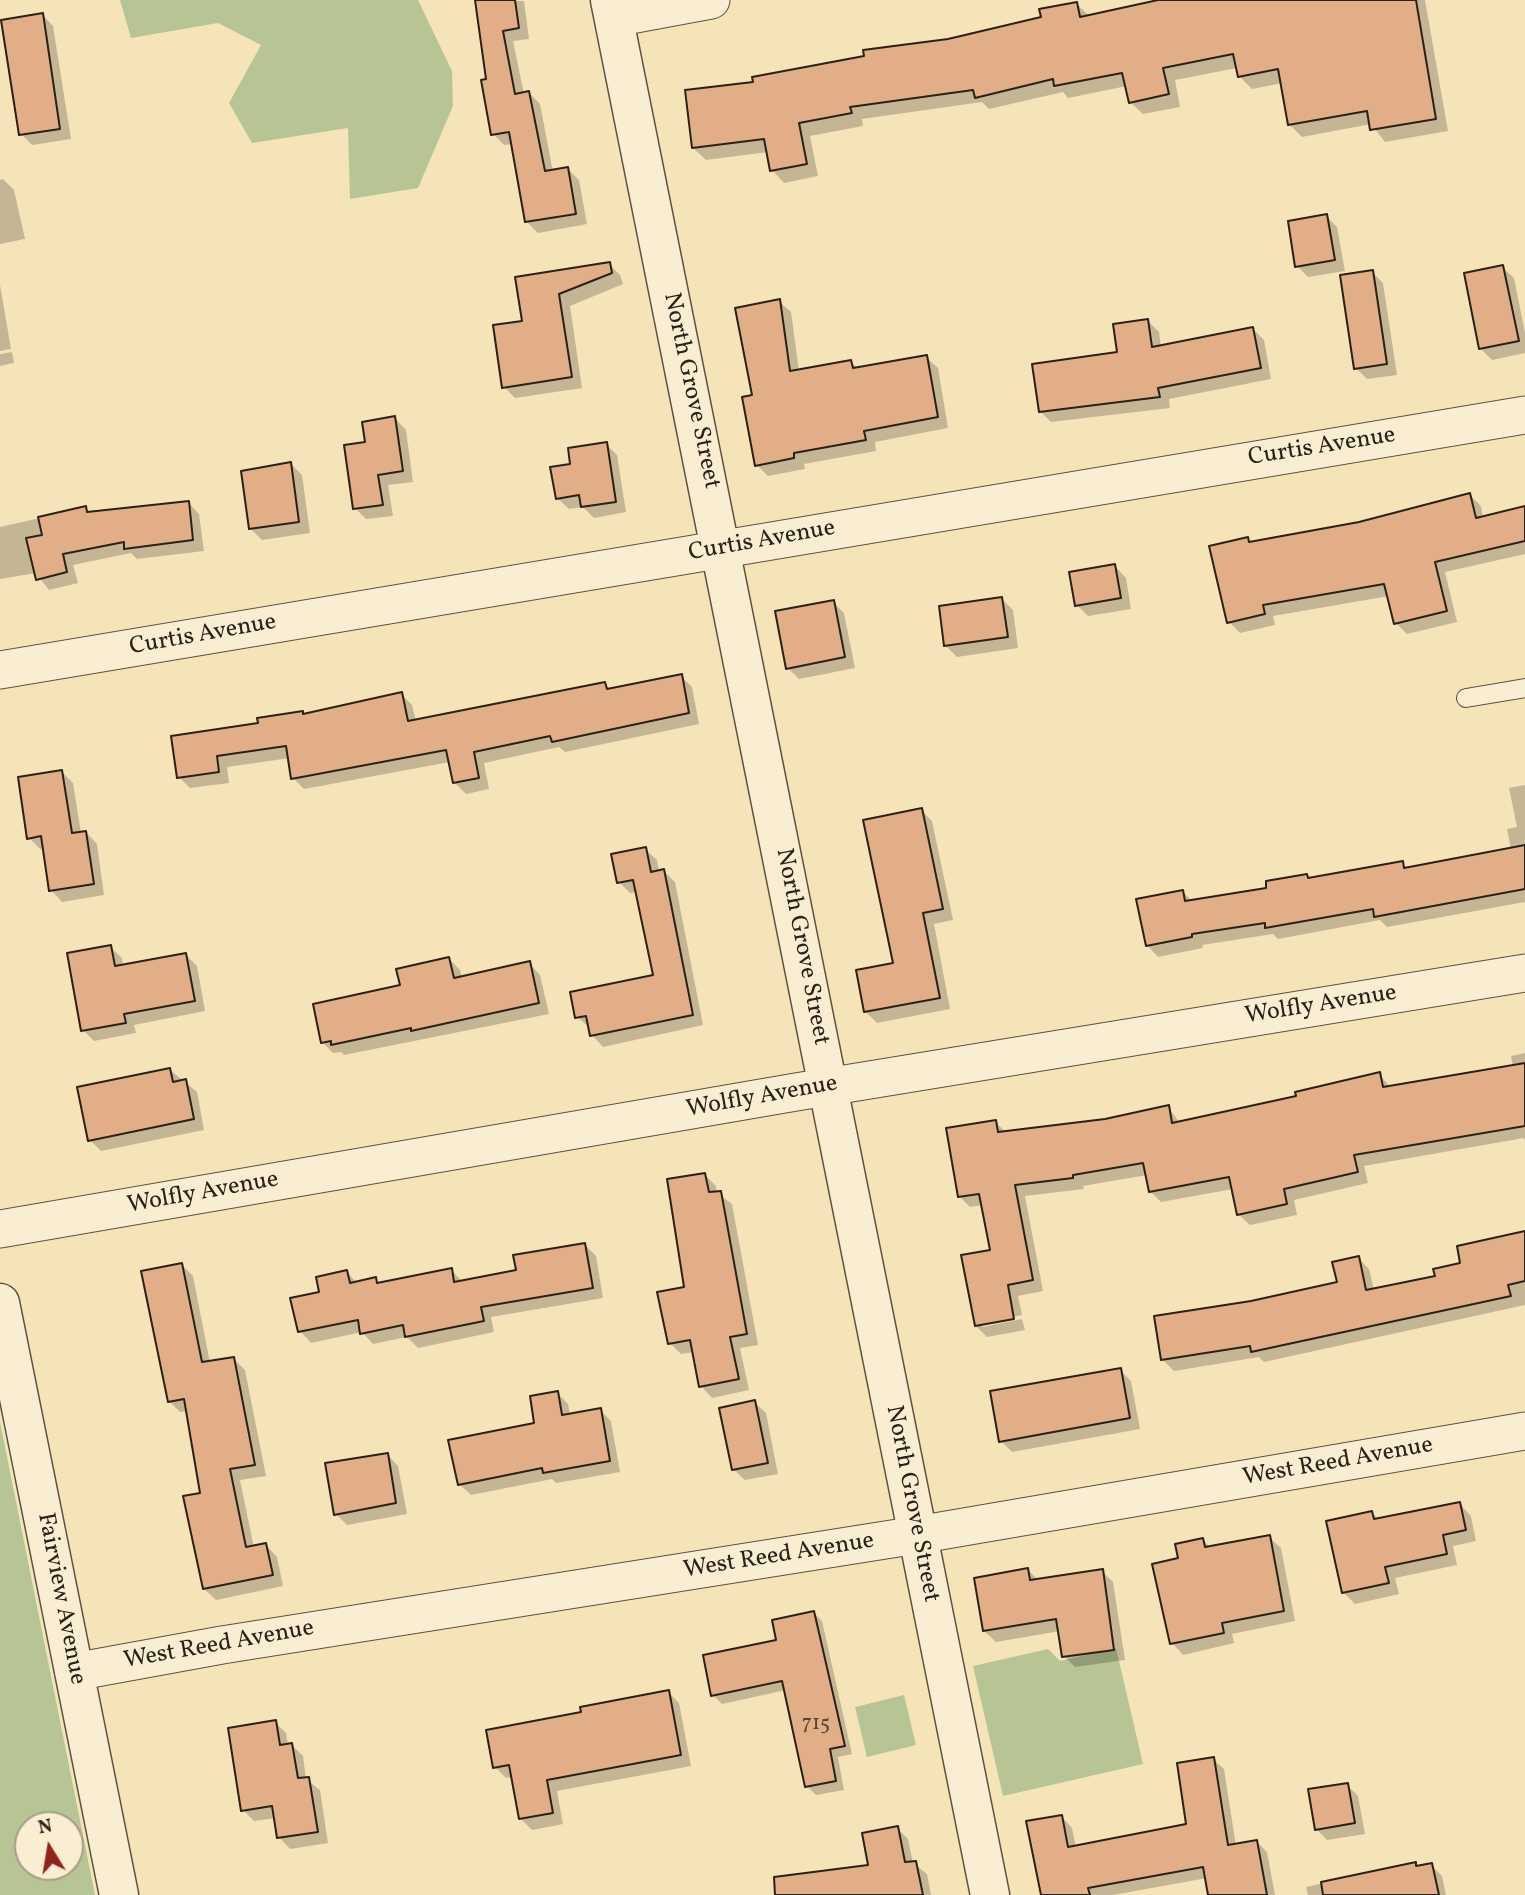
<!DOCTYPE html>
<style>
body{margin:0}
#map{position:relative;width:1525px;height:1895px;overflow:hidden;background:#f6e4b9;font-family:Vollkorn,serif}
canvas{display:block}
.north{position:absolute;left:14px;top:1811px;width:70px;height:70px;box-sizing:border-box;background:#f9edd2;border:2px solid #a69c88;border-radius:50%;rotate:349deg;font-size:19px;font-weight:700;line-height:28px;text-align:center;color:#2a2218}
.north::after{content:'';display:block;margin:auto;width:24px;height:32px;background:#8f2418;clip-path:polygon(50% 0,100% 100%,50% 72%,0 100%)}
</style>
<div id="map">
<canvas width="1525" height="1895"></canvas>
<div class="north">N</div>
</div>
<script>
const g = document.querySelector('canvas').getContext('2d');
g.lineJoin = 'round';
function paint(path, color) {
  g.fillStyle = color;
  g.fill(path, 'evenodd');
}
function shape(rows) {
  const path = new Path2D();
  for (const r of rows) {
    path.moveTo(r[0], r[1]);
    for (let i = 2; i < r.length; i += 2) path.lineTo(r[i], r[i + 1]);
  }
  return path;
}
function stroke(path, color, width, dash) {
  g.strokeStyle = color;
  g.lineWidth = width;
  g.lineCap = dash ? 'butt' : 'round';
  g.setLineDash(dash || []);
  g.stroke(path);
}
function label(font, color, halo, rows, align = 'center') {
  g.font = font + ' Vollkorn,serif';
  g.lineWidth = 5;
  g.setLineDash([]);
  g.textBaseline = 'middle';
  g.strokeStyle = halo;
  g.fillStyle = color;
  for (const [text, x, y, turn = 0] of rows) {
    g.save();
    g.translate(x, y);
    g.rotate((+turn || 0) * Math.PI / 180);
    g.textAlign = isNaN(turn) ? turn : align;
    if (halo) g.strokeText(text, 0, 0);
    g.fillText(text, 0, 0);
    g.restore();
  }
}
paint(shape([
 [120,0,418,0,452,71,453,106,418,188,350,199,348,128,252,143,229,103,261,45,218,23,131,38],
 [0,1422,95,1895,0,1895],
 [28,1825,70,1825,70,1867,28,1867],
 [1116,1648,1143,1764,1003,1796,973,1666,1048,1649,1060,1661],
 [904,1695,916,1745,867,1757,855,1707]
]), '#b7c594');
paint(shape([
 [476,0,524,1,529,39,513,41,524,94,529,93,540,104,553,172,568,169,579,180,587,224,538,233,527,222,513,144,504,145,493,134],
 [1167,0,1425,0,1448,131,1385,142,1371,124,1302,137,1289,124,1282,83,1252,89,1239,76,1237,68,1175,80,1180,107,1143,114,1130,102,1127,86,1068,98,1063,92,989,109,982,102,862,119,863,126,810,136,818,176,784,183,772,170,768,152,706,160,693,148,755,83,1043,18,1076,3,1089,16],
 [42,14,53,26,71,139,32,145,21,134],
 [3,179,14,190,25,239,0,244,0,180],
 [1326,216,1337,227,1345,271,1308,277,1297,266],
 [609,264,620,275,623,284,570,306,582,388,515,398,504,387,524,322,517,278],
 [1502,267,1514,278,1525,333,1525,353,1492,360,1481,349],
 [1372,272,1383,283,1397,375,1367,379,1356,368],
 [0,285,11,349,0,351],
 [779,301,791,312,799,371,851,362,858,369,926,357,938,368,948,428,875,442,876,451,804,464,805,469,768,476,757,465,754,396],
 [1148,321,1159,332,1161,347,1253,329,1264,340,1271,379,1169,399,1170,408,1051,422,1040,411,1119,354],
 [12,352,14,363,0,366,0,354],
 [395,418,406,430,413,482,388,485,393,516,366,519,355,508,367,443],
 [606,444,617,455,626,512,594,518,583,507,569,509,557,498,572,465],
 [291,464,302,475,310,533,262,540,250,528],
 [1470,495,1481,506,1483,518,1525,508,1525,554,1445,572,1457,622,1407,634,1396,623,1389,596,1273,616,1275,625,1240,633,1229,622,1247,539,1251,543,1360,523],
 [188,502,199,514,204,551,137,559,131,553,73,565,78,583,49,590,36,573,0,579,0,527,85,508,91,514],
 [1115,566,1126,578,1131,609,1088,616,1077,605],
 [1002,599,1013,610,1018,648,957,657,946,646],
 [833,602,844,613,855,668,799,679,788,668],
 [681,676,692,687,699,724,565,752,559,747,484,763,489,789,466,794,455,783,450,762,304,789,293,778,290,758,227,767,229,783,190,788,179,777,260,724,302,713,304,715,401,694,412,705,416,721,605,684,611,690],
 [62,772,73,783,81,833,86,832,97,844,104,895,62,902,51,890,45,848,40,849,29,838],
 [1525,785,1525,902,1387,927,1380,920,1278,939,1273,934,1202,945,1203,948,1158,957,1147,945,1183,892,1192,901,1267,889,1307,876,1310,879,1402,863,1408,869,1511,849,1507,829,1517,827,1509,788],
 [921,810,932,821,953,920,934,924,950,1009,877,1023,866,1012,895,964],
 [645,849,657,860,659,872,664,871,675,882,703,1025,603,1047,592,1035,590,1028,577,1017,655,976,638,892,630,893,619,882],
 [110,947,122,958,123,966,186,955,197,966,205,1011,134,1025,136,1033,94,1041,83,1030],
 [449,959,460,970,462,978,529,963,540,975,549,1014,344,1055,341,1052,333,1053,322,1042],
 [1525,1053,1525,1141,1524,1138,1364,1166,1368,1183,1294,1200,1297,1215,1250,1225,1238,1214,1233,1189,1161,1202,1150,1191,1147,1175,1083,1186,1084,1189,1025,1196,1043,1291,1018,1296,1022,1315,982,1323,982,1327,1022,1319,1025,1330,987,1337,976,1326,992,1251,983,1205,970,1207,959,1196,995,1122,1007,1133,1106,1121,1168,1107,1180,1123,1298,1097,1379,1074,1391,1088,1513,1067,1511,1056],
 [169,1069,197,1092,204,1130,101,1151,90,1140],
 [705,1175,716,1186,717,1193,732,1204,758,1345,740,1348,749,1390,712,1398,701,1386,694,1352,681,1354,670,1343,686,1289],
 [1525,1233,1525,1305,1264,1362,1259,1357,1174,1371,1163,1360,1251,1302,1339,1284,1358,1258,1369,1269,1374,1290,1437,1277],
 [585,1245,596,1256,603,1298,491,1317,494,1332,418,1348,407,1337,373,1344,362,1332,311,1343,300,1331,321,1293,347,1272,357,1283,376,1279,380,1284,451,1270,463,1282,518,1271],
 [182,1265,193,1276,210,1363,234,1359,245,1370,266,1476,240,1480,254,1548,266,1545,277,1557,283,1586,216,1600,204,1589,202,1494,188,1411,180,1412,169,1401],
 [1120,1370,1131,1381,1140,1429,1012,1452,1001,1441],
 [557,1393,568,1404,570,1415,600,1410,611,1421,620,1472,556,1483,552,1479,471,1495,459,1484,536,1425],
 [754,1402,766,1413,778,1474,745,1480,733,1469],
 [387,1454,398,1466,407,1514,347,1525,336,1514],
 [1460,1504,1471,1516,1476,1541,1453,1546,1457,1565,1395,1578,1399,1594,1355,1604,1344,1593,1372,1513,1379,1520],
 [1269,1537,1281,1548,1295,1621,1232,1634,1234,1643,1183,1655,1172,1643,1180,1559,1203,1540,1211,1548],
 [1028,1570,1038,1580,1102,1571,1113,1582,1125,1660,1075,1667,1064,1656,1060,1631,996,1642,984,1631],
 [814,1613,822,1621,852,1754,838,1757,844,1790,816,1795,807,1786,786,1690,722,1704,713,1695],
 [668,1692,679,1703,691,1766,557,1791,563,1824,532,1830,521,1819,513,1777,506,1778,495,1767,583,1713],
 [275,1722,286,1733,288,1746,292,1745,303,1756,306,1779,320,1790,328,1843,290,1849,279,1837,276,1818,254,1821,243,1810],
 [1213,1759,1224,1769,1236,1846,1257,1842,1267,1852,1275,1895,1210,1895,1207,1878,1113,1895,1043,1895,1062,1817,1072,1828,1076,1848,1188,1826],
 [1347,1785,1358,1796,1365,1834,1327,1840,1316,1829],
 [897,1828,908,1839,913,1863,927,1874,931,1895,791,1895,870,1866],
 [1415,1864,1418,1868,1431,1865,1442,1876,1446,1895,1308,1895,1306,1887]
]), '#0003');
const building = shape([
 [475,0,515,0,519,28,503,31,515,94,529,91,545,171,568,167,576,214,525,222,509,132,491,135,481,80,486,79,475,0],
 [1158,0,1416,0,1436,119,1370,130,1367,111,1288,125,1278,69,1238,77,1233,54,1163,68,1169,94,1129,103,1122,73,1054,86,1053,79,975,98,973,90,850,107,852,113,799,123,807,164,770,171,764,139,692,148,685,90,753,82,752,77,864,56,863,50,948,39,1041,17,1039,9,1077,2,1080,17,1158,0],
 [43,13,60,129,19,135,1,20,43,13],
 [1327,214,1335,260,1295,267,1288,221,1327,214],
 [610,262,612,273,559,294,572,377,502,388,493,325,522,321,515,277,610,262],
 [1503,265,1519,341,1479,349,1464,273,1503,265],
 [1373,270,1387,364,1354,369,1340,275,1373,270],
 [780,299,790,371,851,360,853,368,927,355,938,417,864,431,866,440,794,453,794,458,755,466,742,397,752,395,735,308,780,299],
 [1148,319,1152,347,1253,327,1261,368,1158,388,1160,397,1039,412,1032,364,1117,352,1113,324,1148,319],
 [395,416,403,471,378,475,383,505,353,509,344,445,365,442,362,422,395,416],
 [607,442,616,502,581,507,579,495,556,499,550,467,570,464,568,448,607,442],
 [291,462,299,522,249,529,241,471,291,462],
 [1470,493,1476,518,1525,506,1525,541,1435,562,1447,611,1394,624,1384,584,1263,605,1265,614,1227,623,1209,546,1248,537,1249,542,1359,522,1470,493],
 [189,501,193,540,124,549,124,542,63,554,67,572,36,580,26,538,42,535,38,517,86,506,87,512,189,501],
 [1115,564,1121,598,1075,606,1069,572,1115,564],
 [1002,597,1008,637,944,646,939,606,1002,597],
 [834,600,845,657,786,669,775,611,834,600],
 [682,674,689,713,552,742,550,736,474,752,479,778,453,783,446,750,291,779,286,746,217,756,219,772,177,778,171,736,258,723,257,718,303,711,303,714,402,692,408,721,605,682,607,689,682,674],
 [62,770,72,833,86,831,94,884,49,891,41,836,27,839,18,777,62,770],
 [922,808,943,909,923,913,940,998,864,1012,856,970,893,963,863,820,922,808],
 [1525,845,1525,889,1374,917,1373,909,1265,928,1265,923,1192,934,1192,937,1146,946,1136,899,1183,890,1185,901,1266,888,1266,881,1307,874,1308,878,1403,861,1404,868,1525,845],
 [646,847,651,872,664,869,693,1015,590,1036,586,1016,575,1018,570,992,653,975,633,880,617,883,611,854,646,847],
 [111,945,115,966,186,953,195,1001,124,1014,126,1023,81,1031,67,953,111,945],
 [449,957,454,978,530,961,539,1003,411,1031,411,1028,331,1045,331,1041,321,1043,313,1004,400,985,396,969,449,957],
 [1525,1063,1525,1126,1354,1155,1358,1172,1284,1189,1287,1204,1237,1215,1229,1177,1149,1192,1143,1163,1073,1175,1073,1178,1015,1185,1033,1280,1008,1285,1014,1319,975,1326,961,1255,990,1250,979,1194,958,1197,946,1128,996,1120,998,1132,1105,1119,1169,1105,1172,1123,1296,1096,1295,1092,1380,1072,1383,1087,1525,1063],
 [170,1068,173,1082,186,1079,194,1119,88,1141,77,1087,170,1068],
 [705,1173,709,1192,721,1191,747,1334,730,1337,739,1379,699,1387,690,1340,668,1344,657,1292,684,1287,667,1179,705,1173],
 [1525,1231,1525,1281,1508,1285,1511,1296,1251,1352,1250,1346,1161,1360,1154,1316,1251,1301,1337,1282,1332,1262,1359,1256,1366,1290,1435,1276,1433,1269,1460,1263,1457,1246,1525,1231],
 [585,1243,593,1288,481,1307,484,1321,405,1337,403,1325,360,1334,358,1320,298,1332,290,1298,319,1292,316,1277,347,1270,350,1283,376,1277,377,1283,452,1268,454,1282,516,1270,513,1255,585,1243],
 [182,1263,202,1362,234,1357,255,1465,230,1469,246,1547,266,1543,273,1575,203,1589,183,1496,200,1493,184,1399,168,1402,141,1271,182,1263],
 [1121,1368,1130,1418,999,1442,990,1391,1121,1368],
 [558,1391,562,1415,601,1408,610,1461,543,1473,542,1468,458,1485,448,1440,534,1423,530,1396,558,1391],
 [755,1400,768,1463,732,1470,719,1408,755,1400],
 [388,1453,396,1503,334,1515,325,1463,388,1453],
 [1460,1502,1466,1530,1443,1535,1447,1554,1385,1567,1389,1583,1342,1593,1326,1521,1372,1511,1374,1519,1460,1502],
 [1270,1535,1284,1611,1222,1623,1224,1633,1170,1644,1152,1564,1178,1558,1175,1544,1203,1538,1205,1547,1270,1535],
 [1028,1568,1030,1580,1103,1569,1114,1650,1062,1657,1056,1619,983,1631,974,1578,1028,1568],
 [814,1611,845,1746,830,1749,836,1781,805,1787,782,1681,711,1696,703,1655,776,1640,772,1620,814,1611],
 [669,1690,681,1755,547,1780,553,1813,519,1819,509,1765,493,1768,486,1730,581,1712,580,1707,669,1690],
 [276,1720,280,1745,292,1743,298,1778,309,1777,318,1832,277,1838,272,1806,241,1811,228,1728,276,1720],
 [1214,1757,1228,1845,1257,1840,1267,1895,1208,1895,1203,1867,1088,1888,1090,1895,1041,1895,1026,1821,1062,1815,1068,1847,1186,1824,1177,1763,1214,1757],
 [1348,1783,1355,1823,1315,1830,1308,1789,1348,1783],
 [898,1826,905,1862,916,1861,923,1895,775,1895,774,1877,868,1865,862,1833,898,1826],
 [1416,1862,1416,1866,1432,1863,1439,1895,1323,1895,1321,1882,1416,1862]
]);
paint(building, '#e2ae88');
stroke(building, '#2a2218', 2);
const service = shape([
 [1466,698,1525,688]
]);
const minor = shape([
 [614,18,711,0],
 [0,670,1525,415],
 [0,1229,796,1092,1525,973],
 [74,1672,222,1645,917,1535,1525,1431]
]);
const tertiary = shape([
 [610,0,990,1895],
 [0,1303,119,1895]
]);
stroke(service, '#5d5240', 20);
stroke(minor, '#5d5240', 39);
stroke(tertiary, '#5d5240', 41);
stroke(service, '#f9edd2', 18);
stroke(minor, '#f9edd2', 37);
stroke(tertiary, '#f9edd2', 38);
label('21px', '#584534', null, [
 ["715",816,1725]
]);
label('24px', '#2a2218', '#f9edd2', [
 ["North Grove Street",690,391,78],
 ["Curtis Avenue",1322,448,-9],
 ["Curtis Avenue",762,542,-10],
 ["Curtis Avenue",203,636,-10],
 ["North Grove Street",801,947,79],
 ["Wolfly Avenue",1321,1006,-9],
 ["Wolfly Avenue",762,1098,-10],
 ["Wolfly Avenue",203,1194,-10],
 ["West Reed Avenue",1338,1463,-10],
 ["North Grove Street",911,1504,79],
 ["West Reed Avenue",779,1557,-9],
 ["Fairview Avenue",60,1599,79],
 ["West Reed Avenue",219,1646,-10]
]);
</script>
